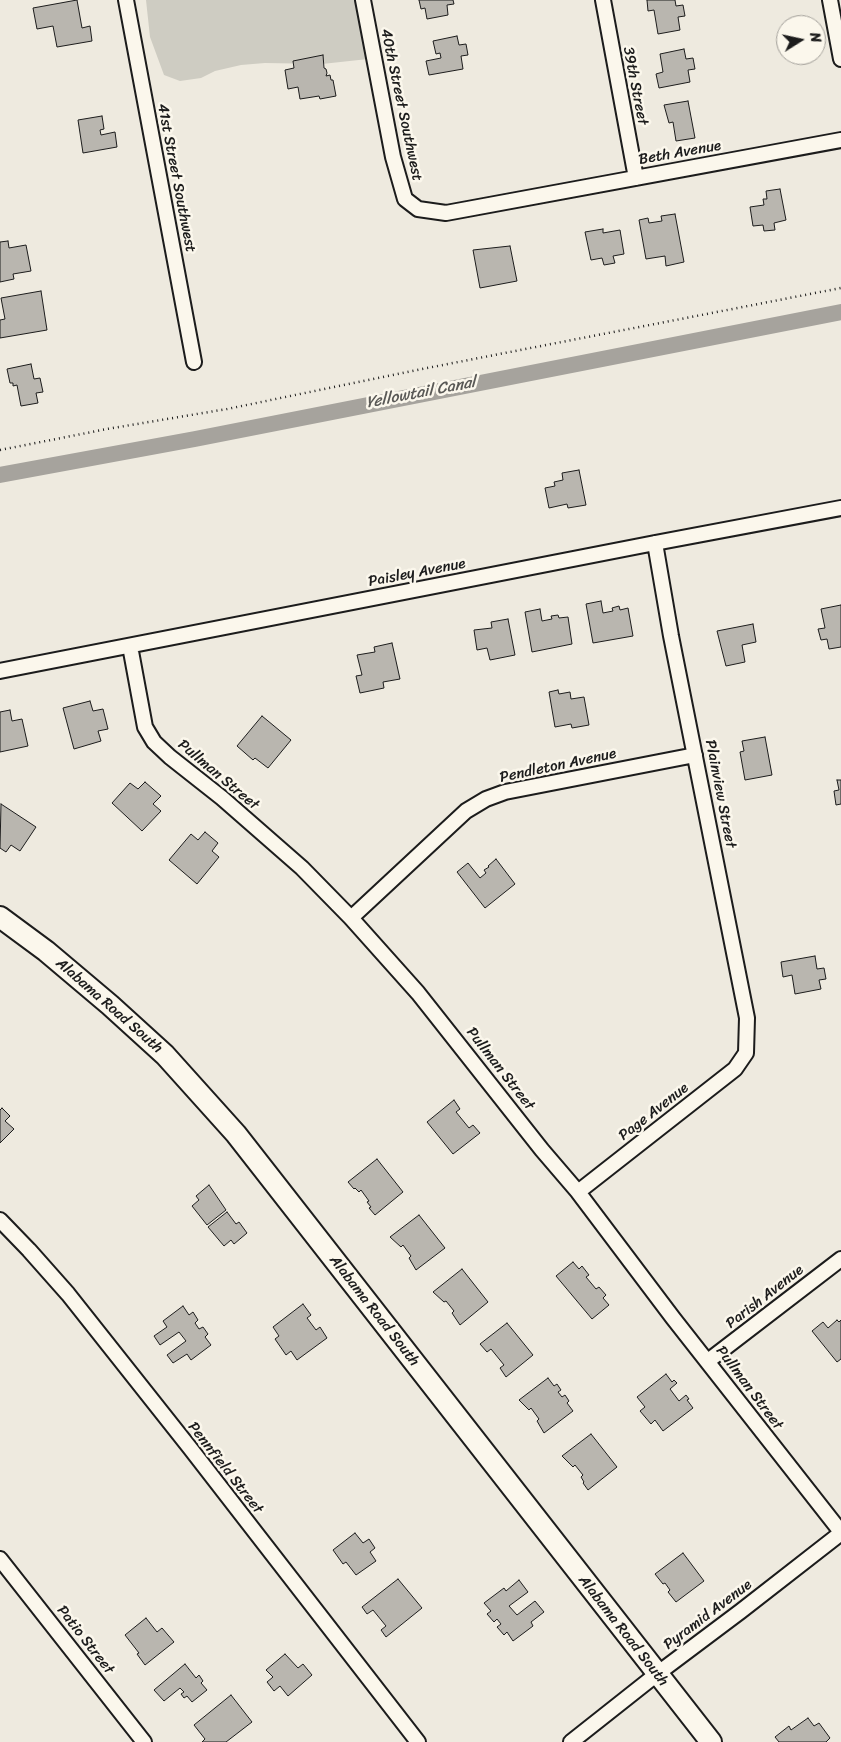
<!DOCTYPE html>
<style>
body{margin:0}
#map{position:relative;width:841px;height:1742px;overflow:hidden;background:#eeeadf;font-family:Sriracha,sans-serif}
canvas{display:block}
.north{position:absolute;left:776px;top:15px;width:50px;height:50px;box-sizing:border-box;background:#fbf7ec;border:1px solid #a29f99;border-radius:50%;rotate:80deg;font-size:14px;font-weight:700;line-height:20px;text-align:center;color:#1c1c1c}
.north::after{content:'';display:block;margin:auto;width:18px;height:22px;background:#1c1c1c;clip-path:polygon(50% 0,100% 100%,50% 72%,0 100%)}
</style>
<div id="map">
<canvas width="841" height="1742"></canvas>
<div class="north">N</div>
</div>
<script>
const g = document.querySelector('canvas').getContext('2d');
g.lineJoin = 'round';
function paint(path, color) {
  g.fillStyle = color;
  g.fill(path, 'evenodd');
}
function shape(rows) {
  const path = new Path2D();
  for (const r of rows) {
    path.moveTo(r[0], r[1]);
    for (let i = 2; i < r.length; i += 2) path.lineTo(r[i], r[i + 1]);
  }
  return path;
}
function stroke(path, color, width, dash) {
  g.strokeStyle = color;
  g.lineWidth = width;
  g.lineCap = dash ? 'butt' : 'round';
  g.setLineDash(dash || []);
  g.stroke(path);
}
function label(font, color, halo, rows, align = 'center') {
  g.font = font + ' Sriracha,sans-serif';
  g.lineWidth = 5;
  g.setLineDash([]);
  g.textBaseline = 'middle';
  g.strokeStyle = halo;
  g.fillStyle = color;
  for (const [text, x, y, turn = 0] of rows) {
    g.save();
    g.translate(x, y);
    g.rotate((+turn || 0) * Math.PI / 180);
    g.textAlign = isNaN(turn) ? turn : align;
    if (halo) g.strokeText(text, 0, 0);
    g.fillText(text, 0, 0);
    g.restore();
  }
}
paint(shape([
 [146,0,357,0,368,59,322,64,265,63,241,65,215,71,201,78,180,81,164,75,150,37]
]), '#ceccc2');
stroke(shape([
 [0,475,195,439,841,312]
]), '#a6a39d', 16);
const building = shape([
 [77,0,82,28,90,26,92,41,57,47,53,26,37,29,33,8,77,0],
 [419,0,453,0,454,4,447,5,448,15,427,19,425,8,421,9,419,0],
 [647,0,675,0,676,6,683,5,685,16,678,17,680,30,658,34,654,10,648,11,647,0],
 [457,36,459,45,466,44,468,55,461,56,463,69,429,75,426,61,441,58,440,53,436,54,433,41,457,36],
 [684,49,686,59,693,58,695,69,688,70,690,82,659,88,656,74,663,72,660,54,684,49],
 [323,55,324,68,326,69,327,73,326,76,330,75,331,80,333,80,336,96,320,99,319,96,300,99,298,87,288,89,285,70,294,68,293,61,323,55],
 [688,101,695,138,676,141,673,122,669,123,664,105,688,101],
 [102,116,104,129,100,130,101,135,115,132,117,147,83,153,78,120,102,116],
 [780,189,786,220,774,223,775,230,764,231,763,225,753,226,750,207,764,205,763,199,767,199,766,191,780,189],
 [675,214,684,262,666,266,665,256,646,259,639,220,648,218,649,223,662,221,661,216,675,214],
 [603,229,603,233,620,230,624,254,613,256,615,263,604,265,602,258,591,260,585,232,603,229],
 [8,241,9,248,26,245,31,271,13,274,14,279,0,282,0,242,8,241],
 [510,246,517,281,480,288,473,250,510,246],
 [41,291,47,330,0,338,0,320,5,319,1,298,41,291],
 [31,364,34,379,40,378,43,392,36,393,38,403,21,406,17,385,13,386,13,383,10,383,7,369,31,364],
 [579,470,586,505,568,508,567,504,549,508,545,488,555,486,554,482,563,480,562,473,579,470],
 [601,601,603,613,613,611,612,608,619,606,620,610,628,608,633,636,593,643,586,604,601,601],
 [841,605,841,647,829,649,827,639,821,640,818,629,825,628,821,609,841,605],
 [540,609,542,621,552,619,551,616,558,615,559,618,568,617,572,644,532,652,525,612,540,609],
 [508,619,515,655,490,660,487,648,477,650,474,630,492,628,491,622,508,619],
 [753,624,756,642,742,645,745,662,726,666,717,631,753,624],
 [392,643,400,679,383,682,384,688,360,693,356,676,362,675,357,655,375,652,374,647,392,643],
 [558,690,559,694,570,692,571,699,584,697,589,725,572,728,571,724,555,727,549,692,558,690],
 [90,701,93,711,103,709,108,729,98,731,101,741,74,749,63,708,90,701],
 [10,710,12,721,22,719,28,746,0,752,0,712,10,710],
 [262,716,291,740,268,768,255,758,253,760,237,746,262,716],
 [765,737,772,775,745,780,740,752,744,751,742,741,765,737],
 [837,780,841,780,841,804,836,805,834,791,839,790,837,780],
 [145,782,161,796,153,804,161,811,142,831,112,803,130,783,138,789,145,782],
 [1,804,36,827,20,851,11,845,6,852,0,848,1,804],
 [205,832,218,843,212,851,219,857,197,884,169,860,191,834,198,840,205,832],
 [496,859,515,884,485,908,457,872,468,863,480,878,486,873,484,870,489,867,488,866,496,859],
 [815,956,817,969,824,968,826,979,819,980,821,989,795,994,792,975,783,977,781,962,815,956],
 [454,1100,460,1109,456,1112,469,1128,473,1125,480,1133,453,1154,427,1122,454,1100],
 [2,1108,10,1116,5,1121,14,1129,0,1143,0,1110,2,1108],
 [377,1159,403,1192,375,1215,369,1208,371,1207,367,1202,369,1201,361,1190,359,1192,355,1188,354,1189,348,1182,377,1159],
 [209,1185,226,1210,207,1225,192,1206,199,1200,196,1196,209,1185],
 [227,1212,236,1224,239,1222,247,1233,234,1244,231,1240,224,1246,208,1227,227,1212],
 [419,1215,445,1248,416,1270,409,1258,411,1256,403,1245,401,1247,390,1237,419,1215],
 [573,1262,579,1269,582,1266,589,1275,586,1277,596,1289,599,1287,606,1295,603,1298,609,1305,592,1319,556,1276,573,1262],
 [462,1269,488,1302,460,1325,452,1313,454,1311,446,1301,444,1302,433,1292,462,1269],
 [303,1304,311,1315,307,1318,316,1330,320,1327,327,1338,297,1360,291,1351,286,1355,275,1339,279,1336,273,1327,303,1304],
 [183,1306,189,1315,193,1312,198,1320,195,1323,199,1329,203,1327,208,1334,205,1337,211,1345,191,1360,187,1354,173,1363,167,1355,186,1341,179,1332,160,1345,154,1336,167,1327,163,1321,183,1306],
 [837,1320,839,1322,841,1320,841,1359,837,1362,812,1331,823,1322,828,1328,837,1320],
 [507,1323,533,1355,506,1377,500,1368,504,1365,491,1349,487,1352,480,1344,507,1323],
 [666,1374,672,1382,674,1380,677,1383,670,1389,679,1401,686,1395,689,1399,687,1400,693,1408,663,1431,655,1420,651,1424,640,1411,645,1407,637,1397,666,1374],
 [548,1378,554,1386,557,1384,561,1390,558,1392,562,1397,565,1395,569,1401,567,1403,573,1411,544,1433,537,1421,539,1419,531,1408,529,1410,519,1400,548,1378],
 [591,1434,617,1467,588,1490,583,1483,584,1482,581,1477,583,1475,575,1465,573,1467,562,1456,591,1434],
 [355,1533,363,1543,369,1539,375,1548,370,1552,376,1561,356,1575,346,1562,343,1564,333,1550,355,1533],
 [683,1553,704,1581,676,1602,668,1592,670,1590,665,1583,663,1584,655,1574,683,1553],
 [398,1579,422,1608,386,1637,381,1630,386,1626,373,1610,367,1614,362,1607,398,1579],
 [519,1580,528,1592,509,1606,517,1615,535,1601,544,1612,531,1622,533,1626,513,1641,507,1632,504,1635,497,1627,501,1624,497,1619,494,1622,487,1614,491,1611,484,1603,504,1588,506,1591,519,1580],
 [146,1618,157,1632,162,1628,174,1642,145,1665,137,1654,139,1653,125,1635,146,1618],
 [285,1654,298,1668,303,1664,312,1675,288,1696,280,1686,274,1691,267,1682,273,1677,266,1670,285,1654],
 [185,1664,196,1678,199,1675,203,1681,201,1683,207,1690,192,1702,187,1696,184,1698,181,1694,184,1692,180,1688,164,1701,154,1690,185,1664],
 [231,1695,252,1722,226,1742,202,1742,205,1739,194,1725,231,1695],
 [808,1718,814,1726,819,1723,830,1738,826,1742,779,1742,775,1737,789,1726,791,1730,808,1718]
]);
paint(building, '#b9b6af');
stroke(building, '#1c1c1c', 1);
const street = shape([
 [126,0,194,362],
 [363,0,393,157,405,199,418,209,446,213,841,140],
 [603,0,636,178],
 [830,0,841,59],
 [130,646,145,727,154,742,170,757,222,798,302,868,351,918,418,993,542,1150,578,1192,673,1318,841,1532],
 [0,671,655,543,841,508],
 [351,918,466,811,486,799,505,792,695,755],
 [578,1192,735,1069,746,1053,747,1018,671,636,655,543],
 [0,1220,29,1250,68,1294,190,1448,418,1742],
 [708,1361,841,1259],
 [0,1559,144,1742],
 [571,1742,657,1674,741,1611,841,1533]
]);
const secondary = shape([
 [0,917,46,951,110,1005,165,1055,236,1134,711,1742]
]);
stroke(street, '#1c1c1c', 18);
stroke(secondary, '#1c1c1c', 24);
stroke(shape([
 [0,450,107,429,227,409,422,369,841,288]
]), '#1c1c1c', 2.5, [1, 4]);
stroke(street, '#fbf7ec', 14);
stroke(secondary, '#fbf7ec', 20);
label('15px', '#1c1c1c', '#fbf7ec', [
 ["39th Street",635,86,79],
 ["40th Street Southwest",401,105,78],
 ["Beth Avenue",680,153,-10],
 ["41st Street Southwest",176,178,79],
 ["Paisley Avenue",417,573,-11],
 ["Pendleton Avenue",558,766,-12],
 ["Pullman Street",218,775,40],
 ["Plainview Street",720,794,79],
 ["Alabama Road South",109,1006,41],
 ["Pullman Street",500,1069,52],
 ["Page Avenue",654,1112,-38],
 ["Parish Avenue",765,1297,-38],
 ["Alabama Road South",374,1311,52],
 ["Pullman Street",749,1388,53],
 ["Pennfield Street",225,1468,52],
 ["Pyramid Avenue",708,1615,-37],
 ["Alabama Road South",623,1631,52],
 ["Patio Street",85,1640,52]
]);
label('italic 16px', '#5a5956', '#fbf7ec', [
 ["Yellowtail Canal",421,393,-11]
]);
</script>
